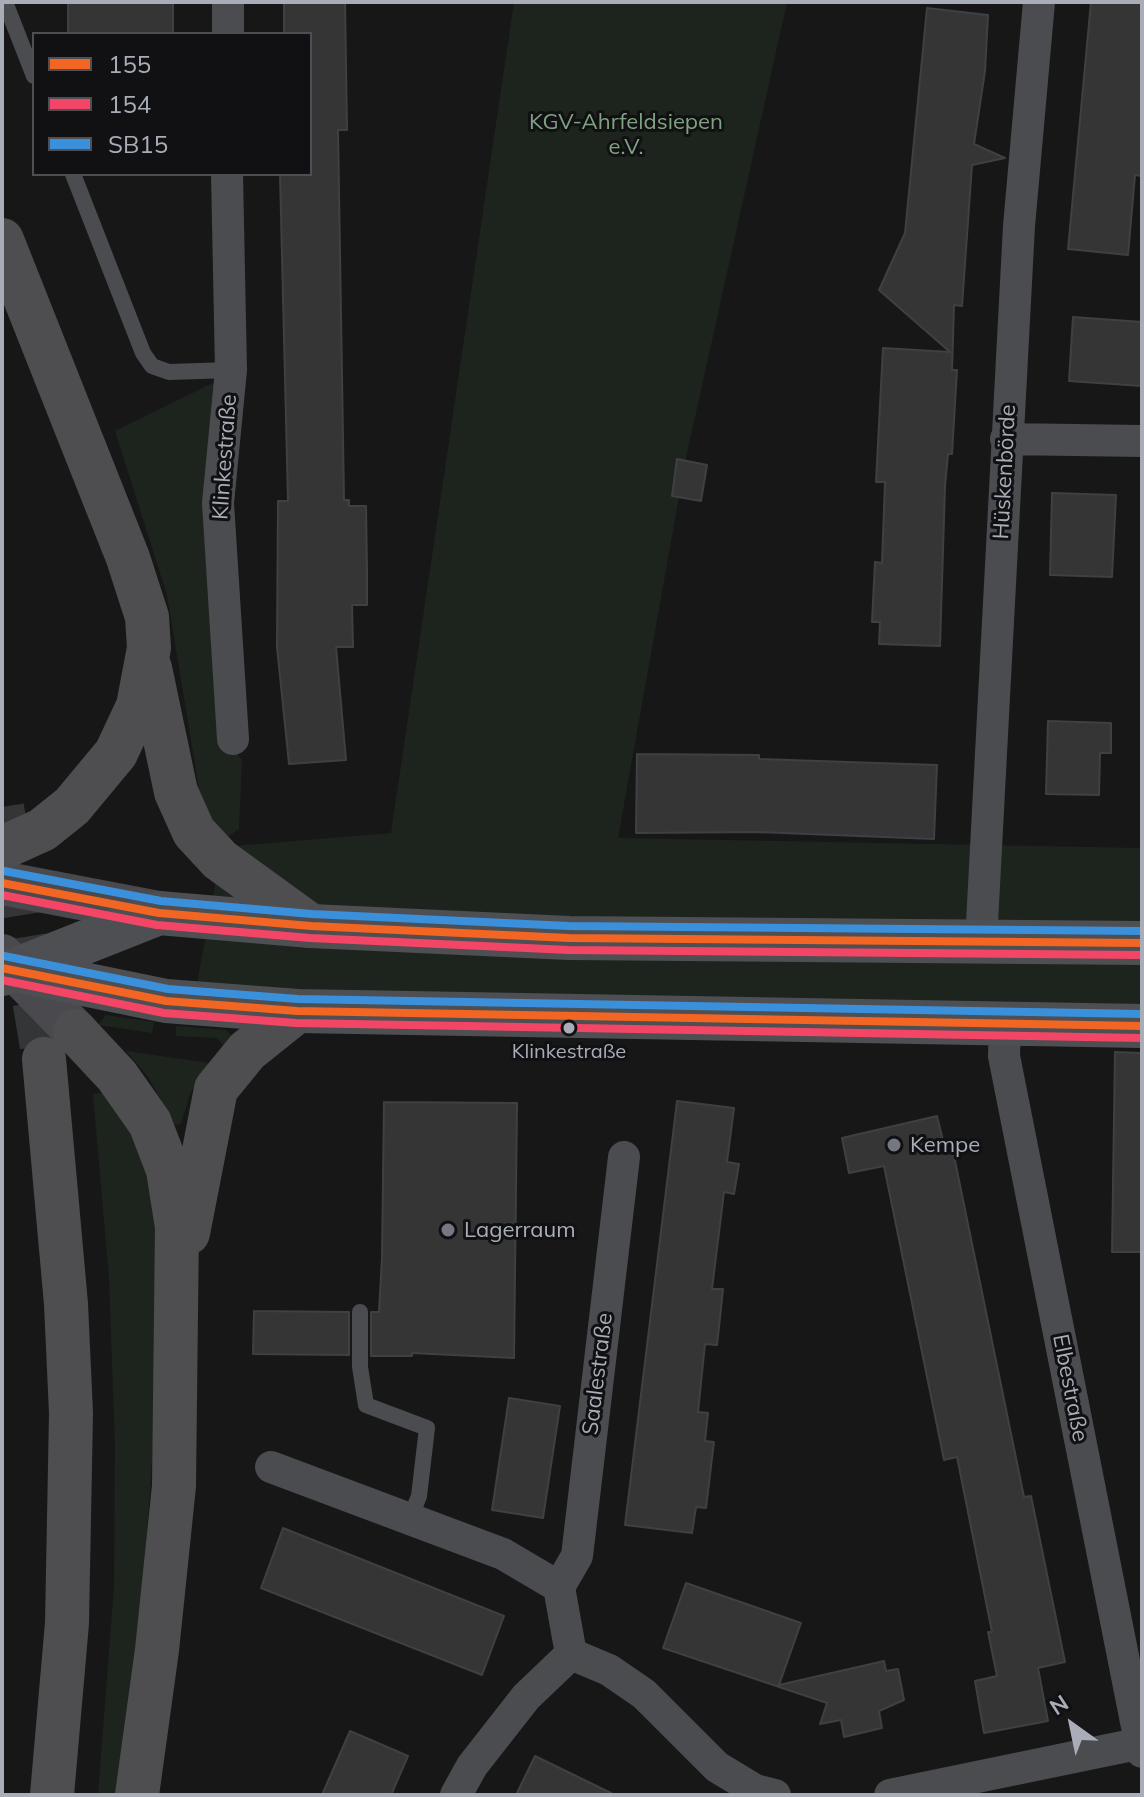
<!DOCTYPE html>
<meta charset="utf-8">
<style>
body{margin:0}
#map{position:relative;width:1144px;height:1797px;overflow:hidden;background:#171717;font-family:Mulish,sans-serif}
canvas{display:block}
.frame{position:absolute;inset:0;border:4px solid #a8adb8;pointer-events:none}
.legend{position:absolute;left:32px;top:32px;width:280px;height:144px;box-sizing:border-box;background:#111113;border:2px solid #4d4f55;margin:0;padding:10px 14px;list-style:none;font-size:24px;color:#a8adb8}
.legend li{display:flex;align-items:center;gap:16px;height:40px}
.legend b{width:40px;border:2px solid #4d4f55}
.north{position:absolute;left:1032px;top:1685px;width:80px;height:80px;-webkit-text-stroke:6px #111113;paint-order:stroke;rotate:327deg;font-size:22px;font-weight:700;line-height:32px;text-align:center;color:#a8adb8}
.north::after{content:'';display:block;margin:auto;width:28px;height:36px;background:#a8adb8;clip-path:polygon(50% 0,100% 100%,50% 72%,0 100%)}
</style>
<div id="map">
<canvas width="1144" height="1797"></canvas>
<div class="frame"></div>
<ul class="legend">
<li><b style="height:10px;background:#f26522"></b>155</li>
<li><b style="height:10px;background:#f34667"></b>154</li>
<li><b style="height:10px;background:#3a90db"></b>SB15</li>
</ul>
<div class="north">N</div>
</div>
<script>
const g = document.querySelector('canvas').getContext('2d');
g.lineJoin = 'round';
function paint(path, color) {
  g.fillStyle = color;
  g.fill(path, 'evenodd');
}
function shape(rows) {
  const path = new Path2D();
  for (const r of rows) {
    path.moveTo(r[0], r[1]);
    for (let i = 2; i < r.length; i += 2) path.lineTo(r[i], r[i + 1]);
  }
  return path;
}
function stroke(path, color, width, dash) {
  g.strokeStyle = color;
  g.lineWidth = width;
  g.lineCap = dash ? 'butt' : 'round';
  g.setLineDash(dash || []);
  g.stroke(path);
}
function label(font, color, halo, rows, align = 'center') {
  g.font = font + ' Mulish,sans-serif';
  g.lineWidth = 6;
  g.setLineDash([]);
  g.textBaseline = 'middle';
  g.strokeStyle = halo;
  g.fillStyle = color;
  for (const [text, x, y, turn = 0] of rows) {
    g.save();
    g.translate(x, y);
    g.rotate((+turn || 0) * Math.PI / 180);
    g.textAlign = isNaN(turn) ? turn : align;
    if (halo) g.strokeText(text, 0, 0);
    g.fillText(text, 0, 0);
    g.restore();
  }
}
paint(shape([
 [514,2,787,2,686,458,618,838,1142,848,1142,1023,196,989,222,847,391,833],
 [227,376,227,740,242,760,239,829,223,840,200,795,167,595,115,431],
 [106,1015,154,1022,152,1033,98,1025],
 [176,1026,226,1030,233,1037,225,1046,216,1038,176,1036],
 [126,1051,209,1063,190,1094,181,1124,175,1125,148,1077],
 [109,1092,126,1120,151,1180,156,1231,156,1401,140,1636,117,1795,98,1795,114,1586,115,1448,109,1278,93,1094]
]), '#1d241e');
const building = shape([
 [68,2,173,2,173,34,68,34,68,2],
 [284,2,345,2,347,130,338,130,344,500,349,500,349,506,366,506,367,571,367,605,352,605,353,647,336,647,346,760,289,764,277,647,278,501,288,501,280,174,310,174,310,34,284,34,284,2],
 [1091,2,1142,2,1142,176,1135,175,1128,255,1068,249,1091,2],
 [927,8,988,15,985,71,974,144,1005,158,972,165,962,306,954,305,952,370,957,370,952,454,948,454,945,486,940,646,879,644,880,622,872,622,875,562,882,563,885,482,876,482,883,348,950,352,879,290,905,233,927,8],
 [1073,317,1142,322,1142,386,1069,381,1073,317],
 [677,459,707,465,701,501,672,496,677,459],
 [1052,493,1116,495,1112,577,1050,575,1052,493],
 [1048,721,1111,723,1111,753,1100,753,1099,795,1046,794,1048,721],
 [637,754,759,755,759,759,937,765,934,839,758,832,636,833,637,754],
 [1115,1052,1142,1053,1142,1252,1112,1252,1115,1052],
 [677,1101,734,1108,727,1162,739,1164,734,1194,724,1192,712,1289,723,1289,720,1318,717,1345,705,1344,698,1412,708,1413,705,1441,714,1442,706,1508,696,1507,692,1533,625,1525,677,1101],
 [384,1102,517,1103,514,1358,412,1353,412,1356,371,1356,371,1312,379,1312,382,1258,384,1102],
 [937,1116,946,1153,953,1151,1024,1497,1031,1496,1065,1662,1038,1668,1048,1721,984,1733,975,1681,997,1676,988,1632,992,1632,957,1457,944,1460,884,1166,849,1173,842,1138,937,1116],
 [254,1311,349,1312,349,1355,253,1354,254,1311],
 [509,1398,560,1406,543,1518,492,1510,509,1398],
 [283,1528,504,1616,482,1675,261,1588,283,1528],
 [686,1583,801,1623,779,1685,884,1661,886,1671,898,1669,904,1700,879,1711,882,1728,844,1737,841,1720,820,1724,827,1703,663,1648,686,1583],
 [350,1731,408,1756,391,1795,322,1795,350,1731],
 [535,1756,615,1795,516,1795,535,1756]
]);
paint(building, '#353536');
stroke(building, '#3f4043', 2);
stroke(shape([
 [2,807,44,1059]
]), '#343537', 44, [44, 22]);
stroke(shape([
 [5,2,34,76],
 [73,174,143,353,152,366,169,372,231,370],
 [360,1312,360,1367,366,1405,427,1428,419,1496,410,1519]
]), '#4b4c50', 16);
stroke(shape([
 [228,34,228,2],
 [227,174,231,370,218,503,233,739],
 [1006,439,1142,441],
 [981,942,1019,226,1039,2],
 [1005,1023,1004,1056,1142,1752],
 [271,1467,503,1554,559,1587],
 [571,1654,559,1587,577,1556,624,1157],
 [571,1654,609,1670,644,1694,717,1767,755,1790,775,1795],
 [456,1795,472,1766,526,1697,571,1654],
 [890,1795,1142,1743]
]), '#4b4c50', 32);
stroke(shape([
 [2,883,159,913],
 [2,956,75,1031]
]), '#4a4a4e', 44);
stroke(shape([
 [15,970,159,913,311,926,569,938,1142,943],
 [15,970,166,1001,297,1011,1142,1026]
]), '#4d4f52', 44);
stroke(shape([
 [2,240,128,558,147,617,149,648,138,706,116,753,72,806,42,830,2,848],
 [150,668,176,792,194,832,220,860,311,926],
 [2,974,15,970],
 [75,1031,117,1076,150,1123,168,1170,177,1227,174,1486,157,1650,137,1795],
 [44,1059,66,1304,71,1413,67,1623,52,1795],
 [188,1233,216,1089,247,1051,297,1011]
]), '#4e4e51', 44);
stroke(shape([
 [2,883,159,913,311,926,569,938,1142,943],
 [2,968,166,1001,297,1011,1142,1026]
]), '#f26522', 8);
stroke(shape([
 [2,895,157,925,310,938,569,950,1142,955],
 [2,980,164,1013,296,1023,1142,1038]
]), '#f34667', 8);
stroke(shape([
 [4,871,161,901,312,914,569,926,1142,931],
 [4,956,168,989,298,999,1142,1014]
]), '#3a90db', 8);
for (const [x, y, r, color] of [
 [569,1028,7,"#a8adb8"],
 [894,1145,8,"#757880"],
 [448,1230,8,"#757880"]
]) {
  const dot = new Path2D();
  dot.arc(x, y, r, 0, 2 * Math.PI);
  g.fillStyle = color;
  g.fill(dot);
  stroke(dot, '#111113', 3);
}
label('20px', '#a8adb8', '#111113', [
 ["Klinkestraße",569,1052]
]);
label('22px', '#7fa381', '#111113', [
 ["KGV-Ahrfeldsiepen",626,122],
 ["e.V.",626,147]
]);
label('22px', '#a8adb8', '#111113', [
 ["Klinkestraße",225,457,-86],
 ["Hüskenbörde",1005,472,-87],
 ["Saalestraße",598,1374,-83],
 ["Elbestraße",1070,1388,79]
]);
label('22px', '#a8adb8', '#111113', [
 ["Kempe",910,1145],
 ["Lagerraum",464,1230]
], 'left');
</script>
